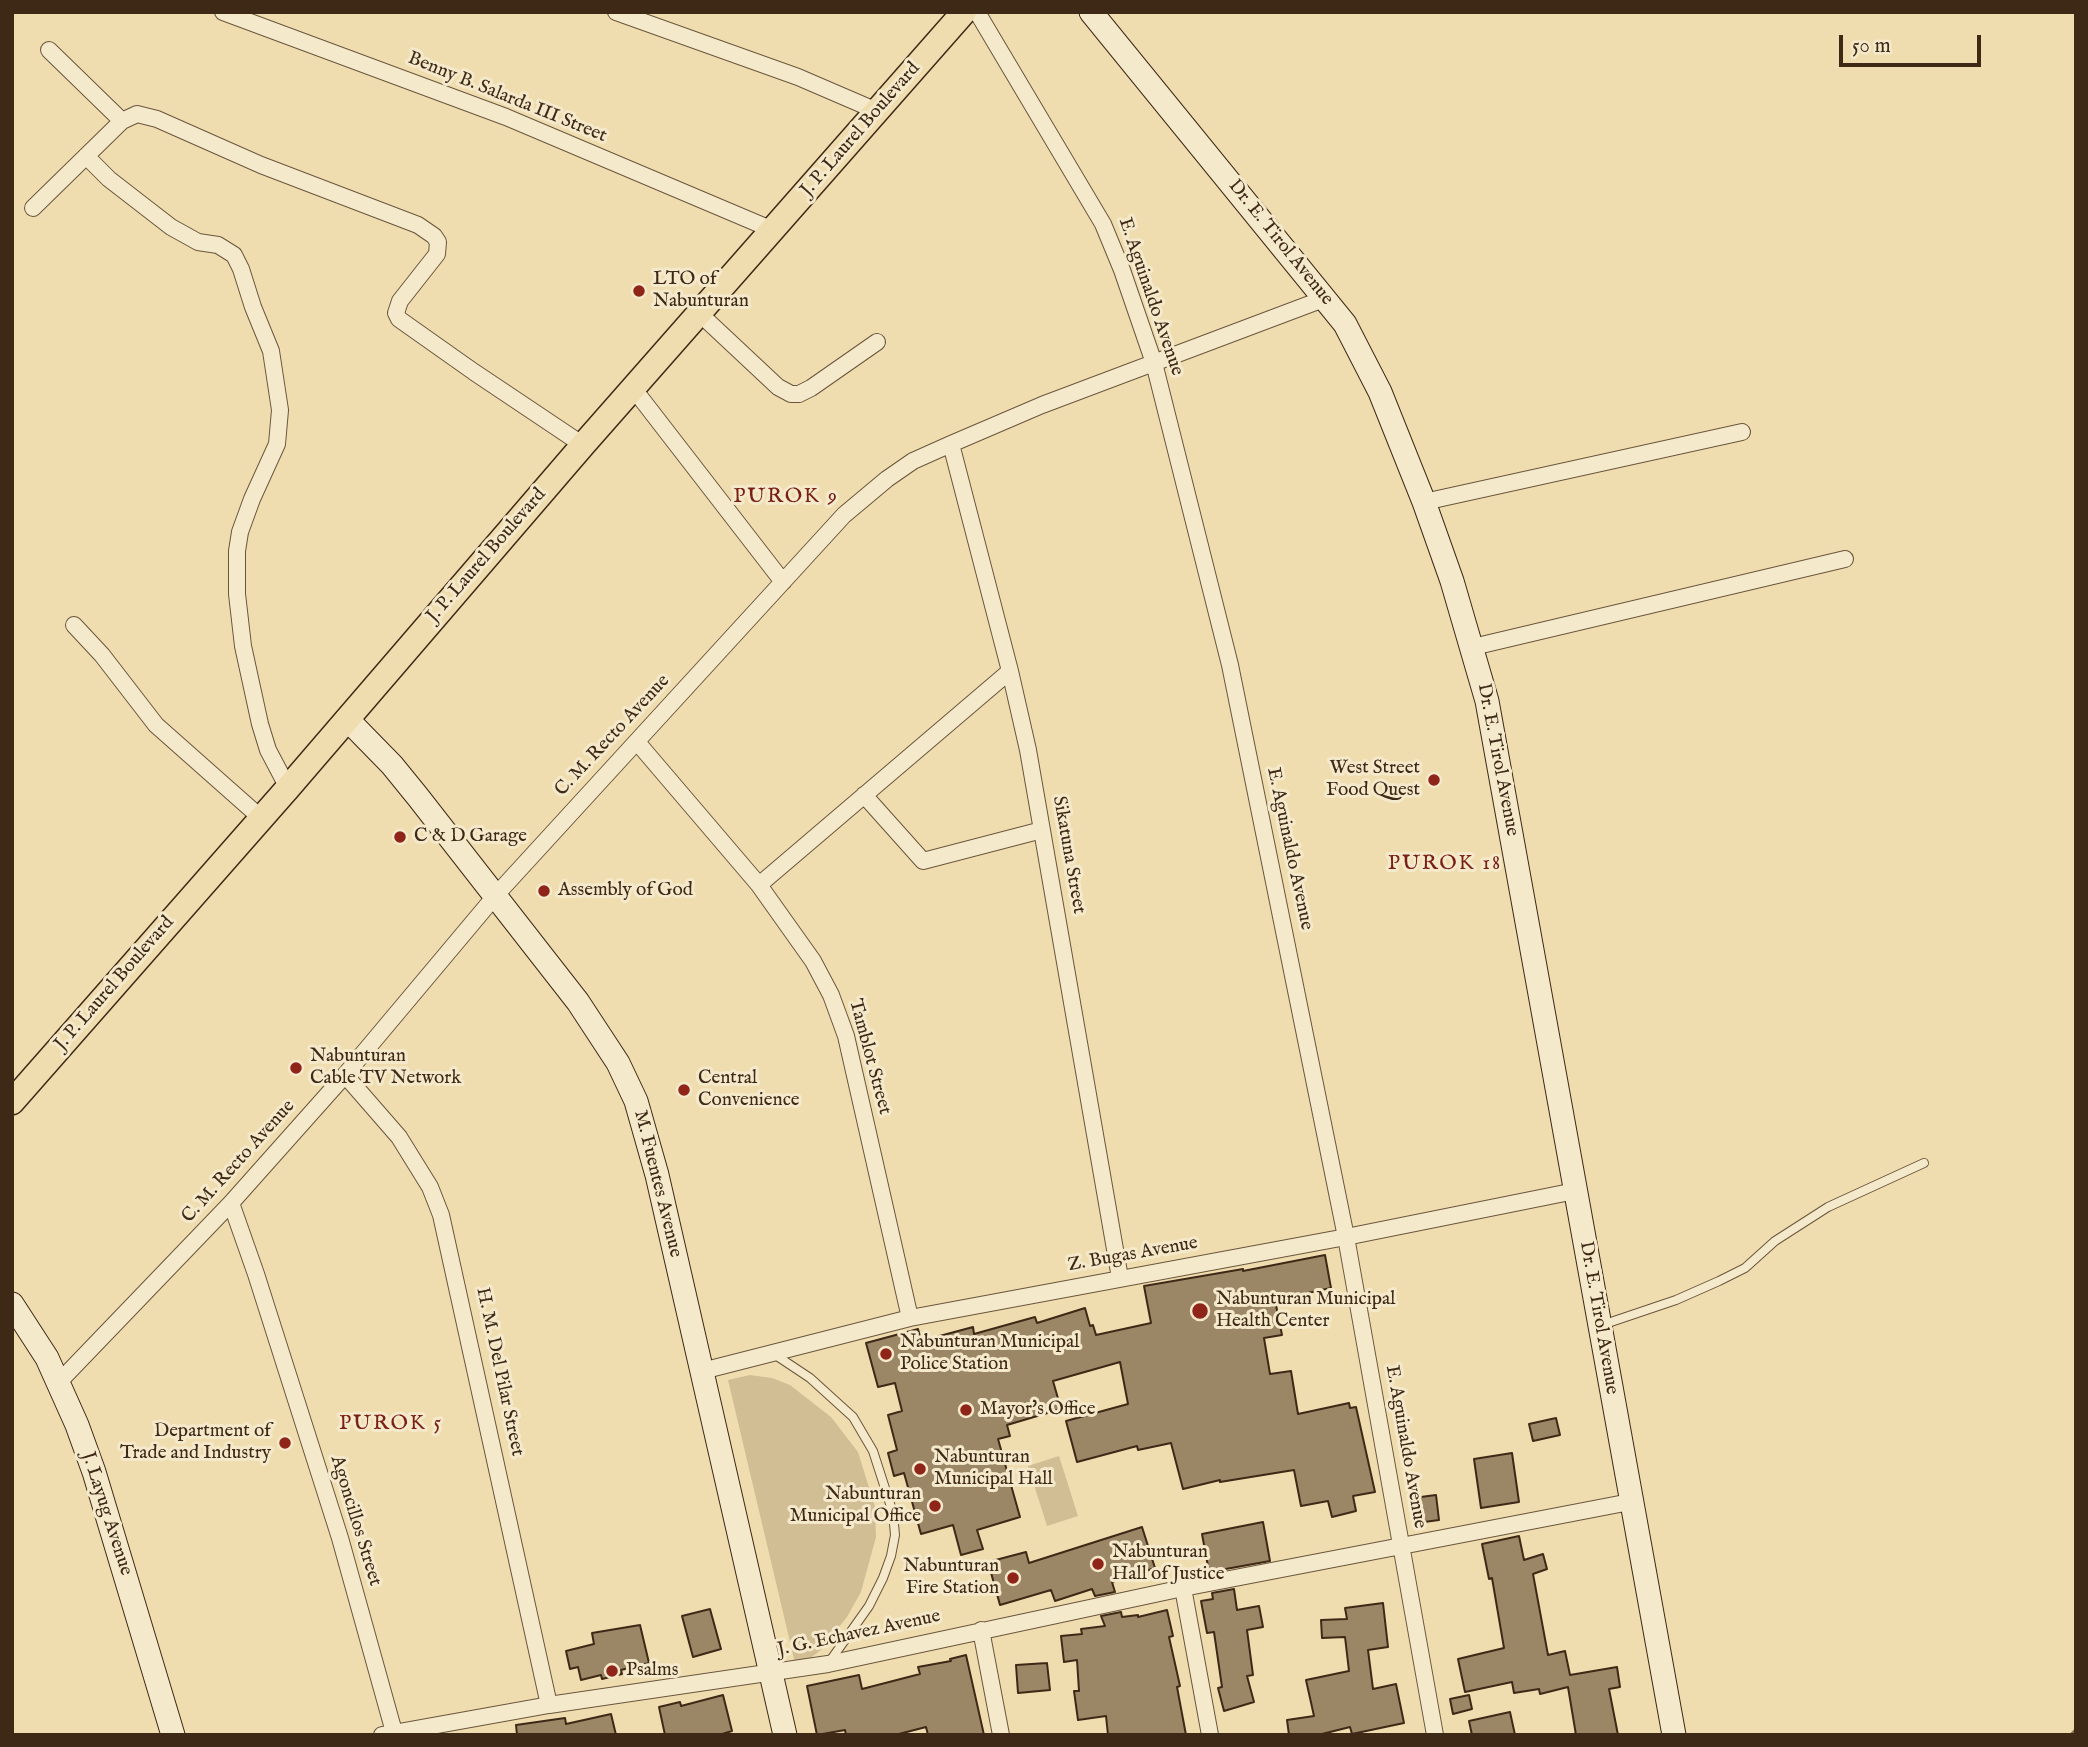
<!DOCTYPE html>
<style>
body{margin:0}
#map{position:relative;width:2088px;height:1747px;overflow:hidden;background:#f0ddaf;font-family:"IM FELL English",serif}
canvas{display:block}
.frame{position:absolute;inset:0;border:14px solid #3e2917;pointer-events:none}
.scale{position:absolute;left:1839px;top:35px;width:142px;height:32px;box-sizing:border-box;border:4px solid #3e2917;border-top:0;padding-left:9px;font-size:21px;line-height:24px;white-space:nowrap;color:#3e2917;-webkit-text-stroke:5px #f5e9cb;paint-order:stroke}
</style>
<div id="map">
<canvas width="2088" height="1747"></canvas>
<div class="frame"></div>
<div class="scale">50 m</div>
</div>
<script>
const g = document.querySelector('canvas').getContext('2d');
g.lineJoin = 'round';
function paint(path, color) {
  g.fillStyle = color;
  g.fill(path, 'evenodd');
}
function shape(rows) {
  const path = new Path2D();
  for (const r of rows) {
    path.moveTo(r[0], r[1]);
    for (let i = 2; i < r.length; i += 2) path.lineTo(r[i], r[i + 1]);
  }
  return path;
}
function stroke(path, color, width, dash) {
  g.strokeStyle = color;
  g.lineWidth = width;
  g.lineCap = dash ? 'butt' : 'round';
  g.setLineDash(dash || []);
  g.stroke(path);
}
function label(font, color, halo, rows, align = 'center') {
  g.font = font + ' "IM FELL English",serif';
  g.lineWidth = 6;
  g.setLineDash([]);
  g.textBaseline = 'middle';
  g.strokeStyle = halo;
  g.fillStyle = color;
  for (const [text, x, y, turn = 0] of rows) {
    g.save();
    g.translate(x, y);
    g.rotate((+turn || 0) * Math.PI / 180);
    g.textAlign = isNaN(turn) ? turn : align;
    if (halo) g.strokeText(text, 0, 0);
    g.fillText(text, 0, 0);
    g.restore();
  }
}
paint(shape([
 [750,1375,772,1378,790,1385,831,1417,858,1452,875,1507,876,1537,861,1592,847,1617,821,1650,809,1659,795,1663,728,1380],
 [1059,1456,1078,1516,1047,1526,1028,1466]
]), '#d2be95');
stroke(shape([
 [2072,1735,2076,1731]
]), '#847053', 5);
const building = shape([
 [1325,1255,1331,1288,1275,1300,1282,1335,1264,1338,1270,1374,1291,1371,1298,1414,1349,1403,1350,1408,1356,1407,1375,1492,1353,1496,1356,1511,1332,1517,1328,1501,1301,1506,1294,1470,1220,1482,1220,1480,1183,1489,1171,1443,1138,1450,1137,1446,1077,1462,1066,1421,1128,1404,1120,1362,1053,1381,1061,1409,1007,1425,1010,1436,998,1439,1020,1517,977,1530,983,1549,961,1555,953,1525,921,1534,904,1473,894,1476,888,1453,897,1450,888,1415,902,1411,895,1383,878,1387,866,1343,918,1329,921,1341,973,1327,974,1334,1035,1317,1037,1323,1085,1308,1090,1326,1093,1325,1096,1335,1151,1323,1144,1286,1243,1269,1243,1271,1325,1255],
 [1556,1418,1560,1435,1533,1441,1529,1424,1556,1418],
 [1512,1453,1519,1502,1481,1508,1474,1459,1512,1453],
 [1436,1495,1439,1520,1417,1523,1413,1498,1436,1495],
 [1263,1522,1270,1561,1209,1572,1202,1534,1263,1522],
 [1142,1527,1155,1568,1112,1582,1115,1592,1095,1596,1092,1589,1055,1601,1051,1590,1000,1605,988,1562,1026,1552,1029,1563,1142,1527],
 [1519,1536,1524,1560,1543,1554,1547,1569,1533,1574,1548,1655,1565,1651,1570,1675,1617,1667,1620,1687,1609,1689,1618,1735,1576,1735,1568,1687,1540,1694,1539,1689,1514,1693,1512,1682,1465,1692,1458,1659,1504,1648,1492,1578,1489,1579,1482,1544,1519,1536],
 [1234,1589,1237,1610,1259,1606,1263,1627,1247,1630,1253,1675,1247,1676,1254,1702,1224,1711,1218,1688,1222,1687,1214,1632,1207,1633,1201,1601,1213,1599,1212,1593,1234,1589],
 [1383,1603,1388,1647,1368,1650,1373,1689,1396,1684,1404,1723,1352,1734,1350,1727,1318,1735,1289,1735,1287,1720,1314,1716,1306,1680,1349,1671,1345,1637,1322,1638,1321,1620,1347,1619,1345,1608,1383,1603],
 [710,1609,721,1649,693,1657,682,1616,710,1609],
 [1167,1610,1173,1636,1169,1637,1180,1686,1177,1687,1186,1735,1108,1735,1106,1716,1078,1720,1074,1691,1079,1691,1077,1660,1064,1662,1061,1636,1082,1634,1081,1629,1105,1626,1101,1616,1121,1612,1122,1617,1138,1615,1138,1617,1167,1610],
 [640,1625,649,1663,621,1670,622,1674,602,1679,601,1675,581,1680,578,1667,570,1669,566,1651,594,1644,592,1633,640,1625],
 [966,1655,984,1735,928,1735,926,1727,895,1735,846,1735,845,1730,817,1735,807,1686,859,1675,862,1689,920,1674,918,1667,951,1661,950,1659,966,1655],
 [1047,1663,1050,1690,1018,1693,1016,1665,1047,1663],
 [723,1695,732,1731,719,1735,665,1735,659,1707,680,1702,681,1706,723,1695],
 [1469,1695,1472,1709,1453,1714,1450,1699,1469,1695],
 [1510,1712,1515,1735,1472,1735,1469,1721,1510,1712],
 [611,1714,616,1735,517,1735,516,1725,565,1718,566,1724,611,1714]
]);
paint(building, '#9b8766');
stroke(building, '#3e2917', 2);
const lane = shape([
 [1602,1325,1676,1300,1719,1281,1745,1268,1775,1241,1828,1207,1924,1163],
 [774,1354,810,1378,853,1417,873,1451,893,1513,895,1535,891,1556,883,1578,869,1606,830,1661]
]);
const street = shape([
 [223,12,506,117,773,230],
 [616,12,798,77,877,111],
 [977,12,1103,224,1122,270,1154,363,1230,665,1346,1237,1435,1735],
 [49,50,122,121],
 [86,156,109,179,171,227,198,242,218,245,234,255,241,269,253,307,271,351,280,410,277,444,252,499,240,532,237,551,237,594,243,646,260,724,268,750,288,788],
 [33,208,122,121,137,114,157,119,261,165,418,225,434,236,438,242,437,254,400,301,396,313,399,319,474,372,583,445],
 [699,313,778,387,791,394,799,394,811,388,877,342],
 [633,388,783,582],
 [951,444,1010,671,1028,750,1120,1278],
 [1424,502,1742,432],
 [74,625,102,655,156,725,261,818],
 [1473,647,1845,559],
 [637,742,759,885,813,961,831,995,846,1036,910,1318],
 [864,795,923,861,1042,830],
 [759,885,1010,671],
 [345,1075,399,1137,430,1187,441,1215,549,1705],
 [231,1203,256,1274,340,1538,394,1732],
 [702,1371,910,1318,1346,1237,1575,1191],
 [59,1382,231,1203,345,1075,496,895,844,515,887,479,913,461,951,444,1042,405,1326,298],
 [1183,1588,1210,1735],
 [981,1630,1001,1735],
 [382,1735,549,1705,828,1664,1183,1588,1630,1502]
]);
const secondary = shape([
 [1091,12,1345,324,1380,392,1424,502,1452,581,1487,701,1674,1735],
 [347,719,392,765,418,797,578,1002,618,1063,636,1101,657,1175,785,1735],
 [12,1304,47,1358,77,1425,94,1472,173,1735]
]);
const primary = shape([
 [12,1102,288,788,583,445,964,12]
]);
stroke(lane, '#6a563d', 10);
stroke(street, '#6a563d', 18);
stroke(secondary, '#3e2917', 25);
stroke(primary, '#3e2917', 27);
stroke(lane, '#f5e9cb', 8);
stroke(street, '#f5e9cb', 16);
stroke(secondary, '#f5e9cb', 23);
stroke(primary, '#f0ddaf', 24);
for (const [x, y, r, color] of [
 [639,291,7,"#8f2418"],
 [1434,780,7,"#8f2418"],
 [400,837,7,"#8f2418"],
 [544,891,7,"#8f2418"],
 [296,1068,7,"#8f2418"],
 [684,1090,7,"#8f2418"],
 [1200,1311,9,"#8f2418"],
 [886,1354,7,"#8f2418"],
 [966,1410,7,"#8f2418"],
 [285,1443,7,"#8f2418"],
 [920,1469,7,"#8f2418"],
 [935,1506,7,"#8f2418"],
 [1098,1564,7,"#8f2418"],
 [1013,1578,7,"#8f2418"],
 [612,1671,7,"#8f2418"]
]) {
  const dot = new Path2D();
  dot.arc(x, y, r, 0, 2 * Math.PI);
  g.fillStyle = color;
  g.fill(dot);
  stroke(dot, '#f5e9cb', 2.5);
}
label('19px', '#3e2917', '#f5e9cb', [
 ["Benny B. Salarda III Street",507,98,22],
 ["J. P. Laurel Boulevard",861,130,-49],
 ["Dr. E. Tirol Avenue",1280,243,51],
 ["E. Aguinaldo Avenue",1150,297,71],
 ["J. P. Laurel Boulevard",487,556,-49],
 ["C. M. Recto Avenue",613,736,-47],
 ["Dr. E. Tirol Avenue",1497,760,79],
 ["E. Aguinaldo Avenue",1289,849,78],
 ["Sikatuna Street",1068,855,80],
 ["J. P. Laurel Boulevard",115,984,-49],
 ["Tamblot Street",869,1057,75],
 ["C. M. Recto Avenue",239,1162,-48],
 ["M. Fuentes Avenue",657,1184,76],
 ["Z. Bugas Avenue",1133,1255,-10],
 ["Dr. E. Tirol Avenue",1598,1318,80],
 ["H. M. Del Pilar Street",499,1372,78],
 ["E. Aguinaldo Avenue",1405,1447,80],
 ["J. Layug Avenue",106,1514,72],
 ["Agoncillos Street",355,1521,73],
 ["J. G. Echavez Avenue",859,1634,-12]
]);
label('19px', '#3e2917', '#f5e9cb', [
 ["LTO of",653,280],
 ["Nabunturan",653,302],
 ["West Street",1420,769,"right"],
 ["Food Quest",1420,791,"right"],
 ["C & D Garage",414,837],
 ["Assembly of God",558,891],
 ["Nabunturan",310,1057],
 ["Cable TV Network",310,1079],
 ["Central",698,1079],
 ["Convenience",698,1101],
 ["Nabunturan Municipal",1216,1300],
 ["Health Center",1216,1322],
 ["Nabunturan Municipal",900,1343],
 ["Police Station",900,1365],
 ["Mayor's Office",980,1410],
 ["Department of",271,1432,"right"],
 ["Trade and Industry",271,1454,"right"],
 ["Nabunturan",934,1458],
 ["Municipal Hall",934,1480],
 ["Nabunturan",921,1495,"right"],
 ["Municipal Office",921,1517,"right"],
 ["Nabunturan",1112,1553],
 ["Hall of Justice",1112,1575],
 ["Nabunturan",999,1567,"right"],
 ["Fire Station",999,1589,"right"],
 ["Psalms",626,1671]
], 'left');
g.letterSpacing = '2px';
label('21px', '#7a1f14', '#f5e9cb', [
 ["PUROK 9",786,498],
 ["PUROK 18",1445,865],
 ["PUROK 5",391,1425]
]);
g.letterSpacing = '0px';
</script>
